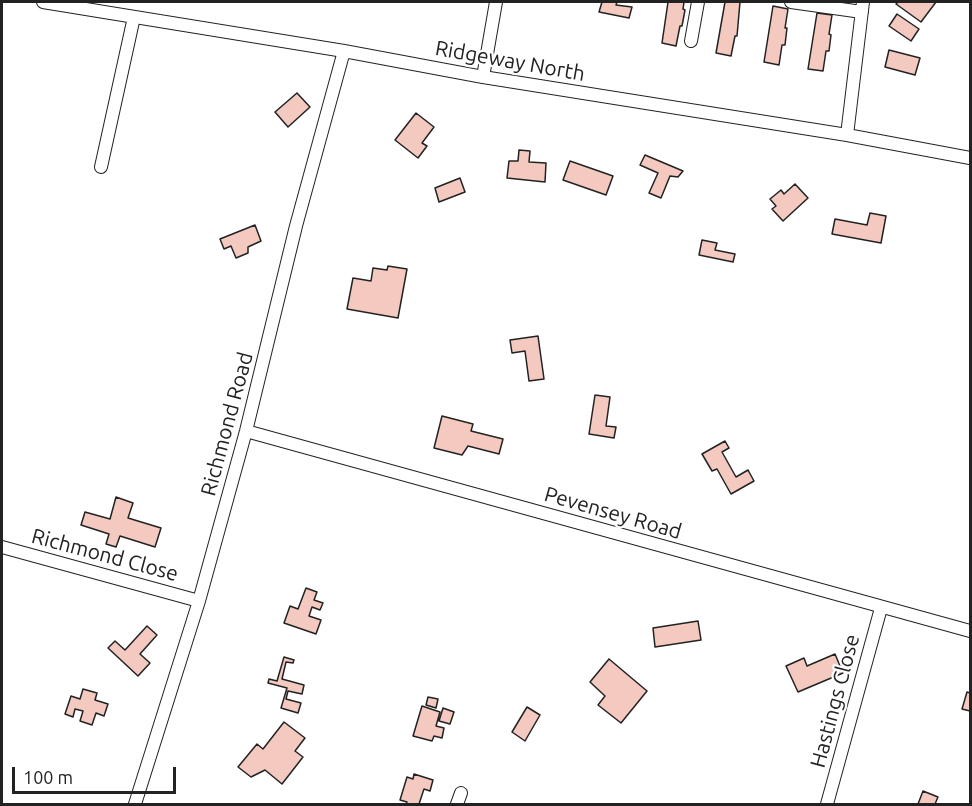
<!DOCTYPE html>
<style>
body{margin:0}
#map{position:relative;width:972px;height:806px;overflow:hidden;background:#fff;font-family:Ubuntu,sans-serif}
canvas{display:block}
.frame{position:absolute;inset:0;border:3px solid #222;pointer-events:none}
.scale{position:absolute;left:12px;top:767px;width:164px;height:27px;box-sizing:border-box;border:3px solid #222;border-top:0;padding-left:8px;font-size:18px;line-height:21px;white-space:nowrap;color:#222;-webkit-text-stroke:4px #fff;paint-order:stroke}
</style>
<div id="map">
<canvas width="972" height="806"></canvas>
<div class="frame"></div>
<div class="scale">100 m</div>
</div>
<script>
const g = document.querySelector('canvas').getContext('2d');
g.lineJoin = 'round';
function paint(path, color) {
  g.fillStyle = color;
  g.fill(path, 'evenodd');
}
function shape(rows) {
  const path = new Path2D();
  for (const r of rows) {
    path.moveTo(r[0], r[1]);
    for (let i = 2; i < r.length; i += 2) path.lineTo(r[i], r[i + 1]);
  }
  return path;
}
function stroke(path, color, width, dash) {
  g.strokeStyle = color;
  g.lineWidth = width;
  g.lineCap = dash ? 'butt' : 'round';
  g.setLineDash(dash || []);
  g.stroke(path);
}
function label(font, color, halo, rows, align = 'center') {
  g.font = font + ' Ubuntu,sans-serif';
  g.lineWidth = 4.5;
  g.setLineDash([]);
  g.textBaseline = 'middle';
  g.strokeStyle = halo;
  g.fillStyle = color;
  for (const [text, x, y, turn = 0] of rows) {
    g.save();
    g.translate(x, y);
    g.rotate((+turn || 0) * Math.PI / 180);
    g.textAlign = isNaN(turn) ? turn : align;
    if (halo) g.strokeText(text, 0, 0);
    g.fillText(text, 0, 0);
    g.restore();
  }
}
const building = shape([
 [602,2,617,2,616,5,632,7,629,18,599,12,602,2],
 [668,2,684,2,683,9,685,10,682,26,680,26,676,46,662,43,668,2],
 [725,2,740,2,737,36,735,36,731,56,716,53,725,2],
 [898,2,936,2,921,22,896,4,898,2],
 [773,6,788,9,785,28,787,28,785,45,782,45,779,65,764,62,773,6],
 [817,13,832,15,829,34,831,35,829,51,826,51,823,71,808,69,817,13],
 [897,14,919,29,911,41,889,26,897,14],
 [889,50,920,58,915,75,885,67,889,50],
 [297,93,310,107,288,127,275,112,297,93],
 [416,113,434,127,422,143,427,146,418,158,395,140,416,113],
 [519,150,530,151,529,162,546,163,545,182,507,178,509,161,518,161,519,150],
 [645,155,683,171,678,177,670,176,661,198,649,193,658,173,640,165,645,155],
 [570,161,613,176,606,195,563,180,570,161],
 [460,178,465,192,439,202,435,188,460,178],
 [795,184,808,198,783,221,772,209,776,206,770,199,781,190,784,194,795,184],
 [870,213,886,216,881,243,832,234,835,219,867,225,870,213],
 [255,225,261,241,248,247,248,253,236,258,231,246,224,249,220,239,255,225],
 [702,240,717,243,715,250,735,254,733,262,699,255,702,240],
 [388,266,407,269,398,318,347,309,353,278,371,281,373,268,387,270,388,266],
 [538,336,544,379,529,381,525,351,512,353,510,340,538,336],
 [595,395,610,397,606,426,616,427,614,438,589,434,595,395],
 [442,416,473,424,471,431,503,439,499,454,468,446,462,455,434,448,442,416],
 [725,441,729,448,722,452,736,477,748,470,754,481,731,494,717,469,712,471,702,454,725,441],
 [116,497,133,503,128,518,161,528,155,547,120,536,116,547,106,544,109,534,81,525,85,512,110,519,116,497],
 [306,588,317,592,314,600,323,603,320,610,312,607,309,616,321,620,316,634,284,623,290,606,298,609,306,588],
 [698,621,701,640,655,647,653,628,698,621],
 [147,626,157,635,140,654,150,663,138,676,108,648,115,641,125,650,147,626],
 [835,654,843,673,798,692,786,666,804,658,807,666,835,654],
 [284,657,294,660,293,663,286,662,282,679,304,685,302,694,288,691,286,699,301,703,298,713,281,708,287,688,268,683,269,679,277,681,284,657],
 [609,659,647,691,621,723,598,705,605,696,590,682,609,659],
 [83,689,97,693,95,700,108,704,104,716,96,713,92,725,80,721,83,711,75,709,73,717,65,714,71,696,80,699,83,689],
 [967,692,970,693,970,711,962,709,967,692],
 [428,697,438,699,436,708,426,705,428,697],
 [422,706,440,712,436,726,444,728,442,738,434,736,432,741,413,736,422,706],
 [527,707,540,715,525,741,512,732,527,707],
 [443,708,454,712,450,724,439,721,443,708],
 [284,722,305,738,295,751,303,757,282,784,265,770,251,777,238,767,257,744,263,749,284,722],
 [414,774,433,780,430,791,424,789,419,804,406,804,407,802,400,800,407,777,413,779,414,774],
 [923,791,938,797,935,804,918,804,923,791]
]);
paint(building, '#f3c9c0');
stroke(building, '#222', 1.5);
const minor = shape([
 [43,2,344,51,483,77,847,135,970,158],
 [791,2,862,12],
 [691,41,698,2],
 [483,77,496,2],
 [847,135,863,2],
 [101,167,134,17],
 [246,431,970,631],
 [2,547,199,601],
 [135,804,199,601,246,431,296,226,344,51],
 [457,804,461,793],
 [827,804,881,608]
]);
stroke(minor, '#222', 14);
stroke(minor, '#fff', 12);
label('21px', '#222', '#fff', [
 ["Ridgeway North",510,61,10],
 ["Richmond Road",227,424,-75],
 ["Pevensey Road",613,513,16],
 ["Richmond Close",105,555,15],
 ["Hastings Close",835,701,-75]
]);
</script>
